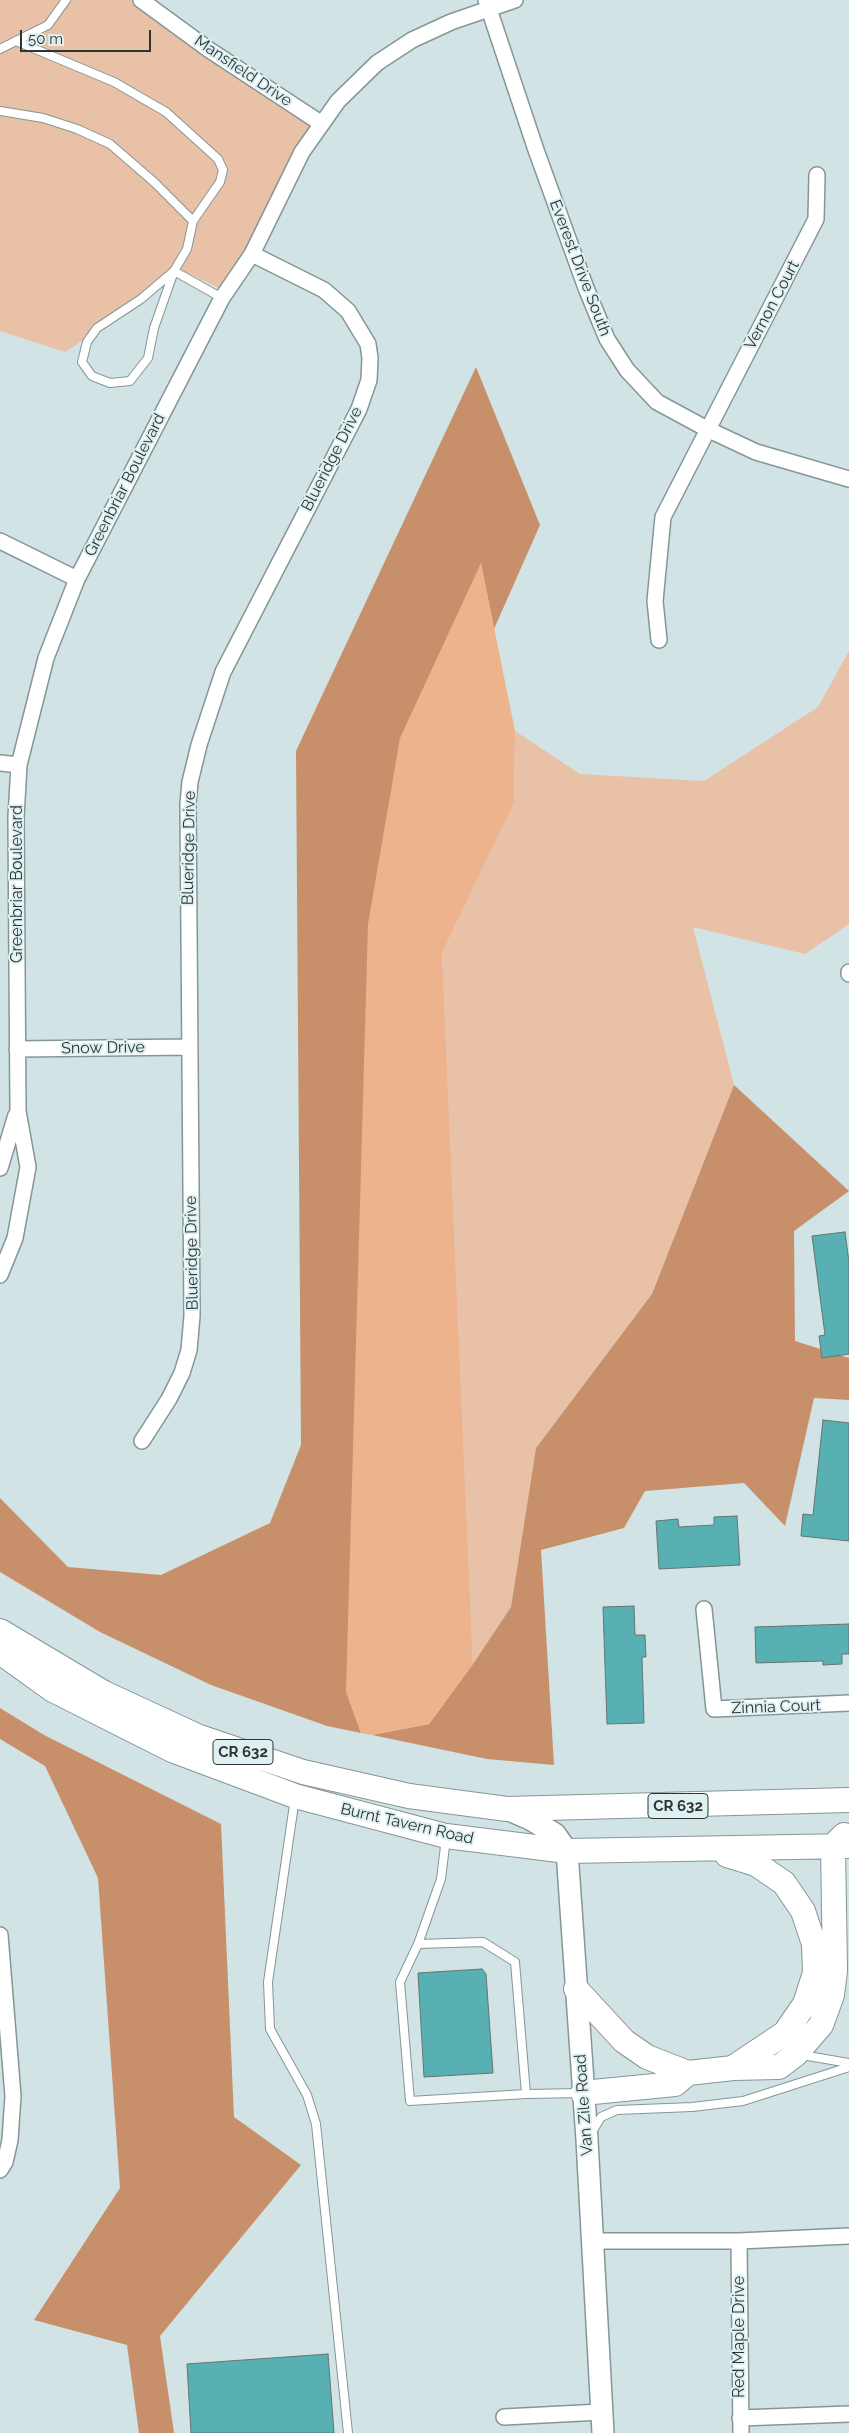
<!DOCTYPE html>
<style>
body{margin:0}
#map{position:relative;width:849px;height:2433px;overflow:hidden;background:#d1e3e4;font-family:Raleway,sans-serif}
canvas{display:block}
.scale{position:absolute;left:20px;top:30px;width:131px;height:22px;box-sizing:border-box;border:2px solid #2d3434;border-top:0;padding-left:6px;font-size:15px;line-height:18px;white-space:nowrap;color:#2d3434;-webkit-text-stroke:4px #def0f1;paint-order:stroke}
</style>
<div id="map">
<canvas width="849" height="2433"></canvas>
<div class="scale">50 m</div>
</div>
<script>
const g = document.querySelector('canvas').getContext('2d');
g.lineJoin = 'round';
function paint(path, color) {
  g.fillStyle = color;
  g.fill(path, 'evenodd');
}
function shape(rows) {
  const path = new Path2D();
  for (const r of rows) {
    path.moveTo(r[0], r[1]);
    for (let i = 2; i < r.length; i += 2) path.lineTo(r[i], r[i + 1]);
  }
  return path;
}
function stroke(path, color, width, dash) {
  g.strokeStyle = color;
  g.lineWidth = width;
  g.lineCap = dash ? 'butt' : 'round';
  g.setLineDash(dash || []);
  g.stroke(path);
}
function label(font, color, halo, rows, align = 'center') {
  g.font = font + ' Raleway,sans-serif';
  g.lineWidth = 4;
  g.setLineDash([]);
  g.textBaseline = 'middle';
  g.strokeStyle = halo;
  g.fillStyle = color;
  for (const [text, x, y, turn = 0] of rows) {
    g.save();
    g.translate(x, y);
    g.rotate((+turn || 0) * Math.PI / 180);
    g.textAlign = isNaN(turn) ? turn : align;
    if (halo) g.strokeText(text, 0, 0);
    g.fillText(text, 0, 0);
    g.restore();
  }
}
paint(shape([
 [0,0,146,0,319,129,233,295,186,272,65,352,0,331],
 [849,651,849,924,805,954,693,927,734,1085,652,1294,536,1448,511,1607,473,1664,442,953,514,803,515,731,580,774,704,781,818,707]
]), '#e8c1a7');
paint(shape([
 [476,367,540,525,494,629,481,564,346,1691,361,1733,327,1726,211,1685,100,1632,0,1572,0,1498,68,1567,161,1575,270,1523,301,1445,296,751],
 [734,1085,849,1191,794,1231,795,1341,849,1358,849,1400,814,1398,785,1526,744,1483,645,1491,624,1528,541,1550,554,1765,487,1759,372,1735,429,1724,473,1664,511,1607,536,1448,652,1294],
 [0,1708,44,1735,221,1824,234,2117,301,2165,160,2336,174,2433,139,2433,127,2345,34,2320,120,2188,98,1878,45,1766,0,1739]
]), '#c7906b');
paint(shape([
 [481,563,515,731,514,803,442,953,473,1664,429,1724,372,1735,361,1733,346,1691,368,924,400,738]
]), '#ecb38d');
const building = shape([
 [845,1232,849,1262,849,1354,822,1358,819,1336,825,1335,812,1236,845,1232],
 [823,1420,849,1423,849,1541,801,1536,803,1514,813,1515,823,1420],
 [737,1516,740,1565,659,1569,656,1521,678,1519,679,1527,714,1525,714,1517,737,1516],
 [634,1606,635,1635,645,1635,646,1657,642,1657,644,1723,607,1724,603,1607,634,1606],
 [849,1624,849,1654,842,1654,842,1664,823,1665,823,1661,756,1663,755,1627,849,1624],
 [482,1969,486,1974,493,2073,424,2077,418,1973,482,1969],
 [328,2354,334,2433,191,2433,187,2364,328,2354]
]);
paint(building, '#59b0b3');
stroke(building, '#647474', 1);
const lane = shape([
 [16,41,114,82,166,112,218,159,223,170,220,182,193,221],
 [0,49,48,25,66,0],
 [0,111,43,118,77,129,110,144,154,182,193,221,187,249,174,271,154,328,148,358,130,381,110,383,92,376,82,362,87,342,97,328,141,299,174,271],
 [174,271,222,298],
 [295,1798,268,1982,270,2029,307,2095,316,2124,348,2433],
 [446,1838,441,1879,418,1944,483,1942,515,1962,526,2094],
 [418,1944,400,1982,410,2101,526,2094,582,2093],
 [802,2055,849,2063],
 [592,2132,601,2117,617,2110,692,2107,743,2101,849,2067]
]);
const street = shape([
 [141,0,208,49,322,124],
 [486,0,536,150,586,288,607,339,627,370,657,402,707,429,756,452,849,479],
 [0,541,77,579],
 [659,640,655,601,663,517,816,219,817,175],
 [0,763,19,765],
 [849,972,849,974],
 [17,1049,189,1047],
 [0,1168,16,1115],
 [0,1275,15,1238,28,1167,18,1111,16,817,19,765,46,658,77,579,222,298,252,254,302,152,338,101,377,63,412,40,451,22,515,0],
 [142,1441,169,1399,182,1373,189,1350,192,1316,188,804,190,782,199,745,223,672,359,409,369,380,370,358,368,344,348,311,324,290,252,254],
 [704,1609,714,1709,849,1703],
 [0,1935,13,2096,10,2140,5,2162,0,2170],
 [592,2241,739,2241,849,2236],
 [739,2241,741,2433],
 [504,2417,601,2412],
 [740,2418,849,2414]
]);
const secondary = shape([
 [507,1809,530,1819,555,1834,567,1851,587,2140,603,2433]
]);
const primary = shape([
 [0,1631,104,1693,197,1736,303,1772,409,1796,507,1809,849,1800],
 [0,1652,53,1690,172,1750,295,1796,446,1836,567,1851,849,1846],
 [727,1855,756,1864,784,1883,803,1911,814,1944,815,1973,805,2004,785,2033,734,2067],
 [576,1989,624,2041,647,2057,688,2073,733,2068,779,2067,796,2054,821,2025,832,1995,835,1971,833,1846,844,1835],
 [583,2093,675,2084,688,2073]
]);
stroke(lane, '#859697', 10);
stroke(street, '#859697', 18);
stroke(secondary, '#859697', 24);
stroke(primary, '#859697', 26);
stroke(lane, '#fff', 8);
stroke(street, '#fff', 15);
stroke(secondary, '#fff', 21);
stroke(primary, '#fff', 24);
for (const [x, y, w] of [
 [243,1752,60],
 [678,1806,60]
]) {
  const box = new Path2D();
  box.roundRect(x - w / 2, y - 12.5, w, 25, 4);
  g.fillStyle = '#def0f1';
  g.fill(box);
  stroke(box, '#2d3434', 1);
}
label('bold 15px', '#2d3434', null, [
 ["CR 632",243,1752],
 ["CR 632",678,1806]
]);
label('16px', '#2d3434', '#def0f1', [
 ["Mansfield Drive",243,71,34],
 ["Everest Drive South",580,268,69],
 ["Vernon Court",772,305,-62],
 ["Blueridge Drive",332,459,-63],
 ["Greenbriar Boulevard",125,485,-63],
 ["Blueridge Drive",189,848,-89],
 ["Greenbriar Boulevard",17,884,-90],
 ["Snow Drive",103,1048,-1],
 ["Blueridge Drive",192,1253,-91],
 ["Zinnia Court",776,1707,-2],
 ["Burnt Tavern Road",407,1824,13],
 ["Van Zile Road",584,2105,-94],
 ["Red Maple Drive",739,2337,-90]
]);
</script>
